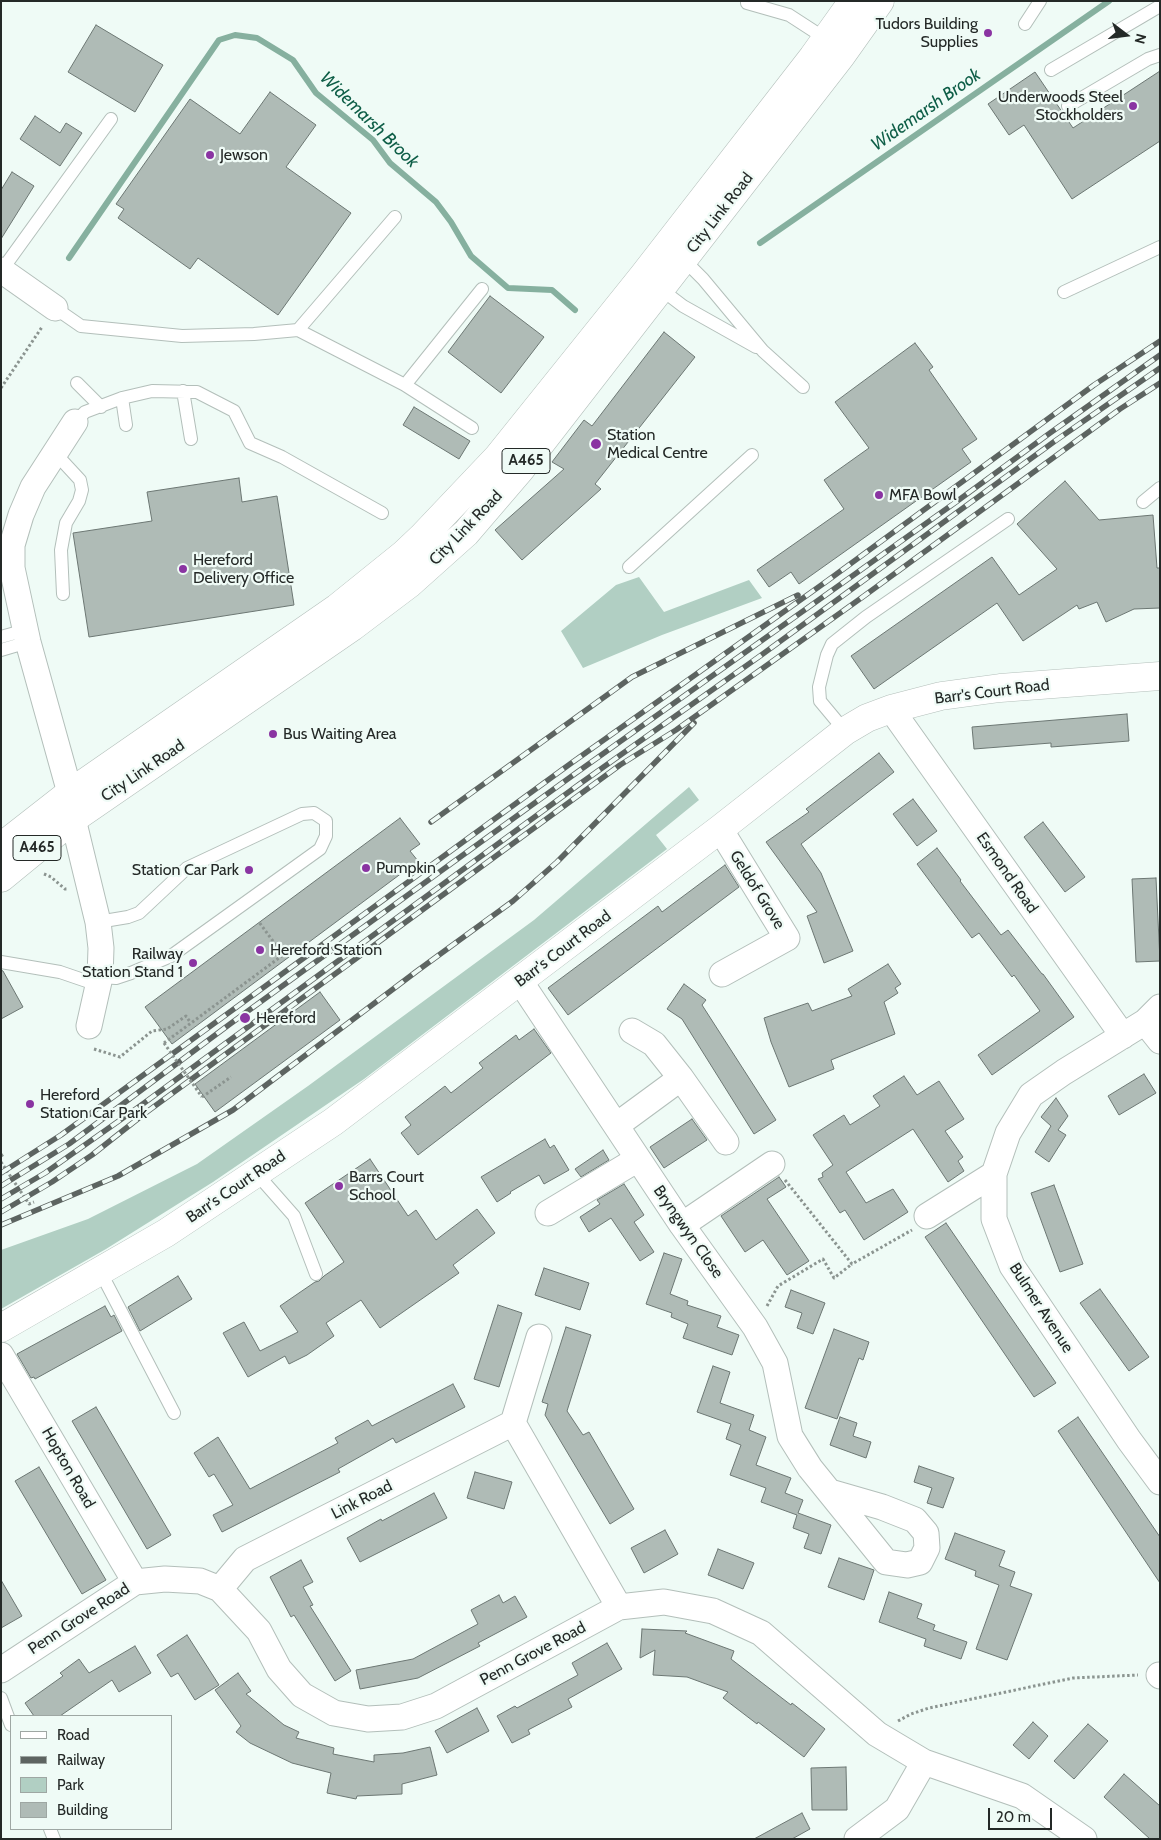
<!DOCTYPE html>
<style>
body{margin:0}
#map{position:relative;width:1161px;height:1840px;overflow:hidden;background:#effbf6;font-family:Cabin,sans-serif}
canvas{display:block}
.frame{position:absolute;inset:0;border:2px solid #242927;pointer-events:none}
.legend{position:absolute;left:10px;top:1715px;width:162px;height:115px;box-sizing:border-box;background:#effbf6;border:1px solid #9ea7a3;margin:0;padding:6px 9px;list-style:none;font-size:15px;color:#242927}
.legend li{display:flex;align-items:center;gap:10px;height:25px}
.legend b{width:25px;border:1px solid #9ea7a3}
.north{position:absolute;left:1101px;top:10px;width:50px;height:50px;-webkit-text-stroke:4px #effbf6;paint-order:stroke;rotate:105deg;font-size:14px;font-weight:700;line-height:20px;text-align:center;color:#242927}
.north::after{content:'';display:block;margin:auto;width:18px;height:22px;background:#242927;clip-path:polygon(50% 0,100% 100%,50% 72%,0 100%)}
.scale{position:absolute;left:988px;top:1808px;width:64px;height:22px;box-sizing:border-box;border:2px solid #242927;border-top:0;padding-left:6px;font-size:15px;line-height:18px;white-space:nowrap;color:#242927;-webkit-text-stroke:4px #effbf6;paint-order:stroke}
</style>
<div id="map">
<canvas width="1161" height="1840"></canvas>
<div class="frame"></div>
<ul class="legend">
<li><b style="height:6px;background:#fff"></b>Road</li>
<li><b style="height:6px;background:#5d6461"></b>Railway</li>
<li><b style="height:14px;background:#b1cfc3"></b>Park</li>
<li><b style="height:14px;background:#afbbb6"></b>Building</li>
</ul>
<div class="north">N</div>
<div class="scale">20 m</div>
</div>
<script>
const g = document.querySelector('canvas').getContext('2d');
g.lineJoin = 'round';
function paint(path, color) {
  g.fillStyle = color;
  g.fill(path, 'evenodd');
}
function shape(rows) {
  const path = new Path2D();
  for (const r of rows) {
    path.moveTo(r[0], r[1]);
    for (let i = 2; i < r.length; i += 2) path.lineTo(r[i], r[i + 1]);
  }
  return path;
}
function stroke(path, color, width, dash) {
  g.strokeStyle = color;
  g.lineWidth = width;
  g.lineCap = dash ? 'butt' : 'round';
  g.setLineDash(dash || []);
  g.stroke(path);
}
function label(font, color, halo, rows, align = 'center') {
  g.font = font + ' Cabin,sans-serif';
  g.lineWidth = 4.5;
  g.setLineDash([]);
  g.textBaseline = 'middle';
  g.strokeStyle = halo;
  g.fillStyle = color;
  for (const [text, x, y, turn = 0] of rows) {
    g.save();
    g.translate(x, y);
    g.rotate((+turn || 0) * Math.PI / 180);
    g.textAlign = isNaN(turn) ? turn : align;
    if (halo) g.strokeText(text, 0, 0);
    g.fillText(text, 0, 0);
    g.restore();
  }
}
paint(shape([
 [639,577,664,612,749,580,762,598,662,635,583,668,561,631,616,585],
 [689,787,699,800,656,835,667,849,364,1079,213,1182,106,1249,1,1309,1,1250,88,1219,197,1164,308,1086,534,920]
]), '#b1cfc3');
stroke(shape([
 [760,243,1109,1],
 [69,258,219,40,235,35,257,38,293,60,316,93,373,140,390,163,436,202,451,222,471,256,508,288,552,290,575,310]
]), '#86b09f', 6);
const building = shape([
 [96,25,163,65,135,112,68,72,96,25],
 [1160,71,1160,141,1072,199,1024,125,1009,135,988,104,1035,72,1073,128,1160,71],
 [270,92,316,125,286,167,351,213,278,315,198,258,190,269,118,218,124,209,116,204,190,99,240,134,270,92],
 [35,116,60,133,66,123,82,133,60,166,20,139,35,116],
 [12,172,34,186,1,239,1,190,12,172],
 [490,296,544,337,501,393,448,352,490,296],
 [664,332,695,357,595,484,601,489,522,560,495,530,564,469,552,462,584,420,592,426,664,332],
 [915,343,933,367,929,370,977,439,962,449,971,462,799,584,791,572,769,587,757,570,844,509,824,480,869,448,835,402,915,343],
 [414,407,470,441,459,459,403,425,414,407],
 [239,478,242,502,277,496,294,605,89,637,73,533,152,521,147,492,239,478],
 [1065,481,1099,520,1153,515,1157,568,1160,568,1160,608,1134,609,1106,622,1097,602,1079,609,1077,605,1023,641,997,603,874,689,851,656,992,557,1019,595,1057,569,1017,524,1065,481],
 [1127,714,1129,741,1051,747,1051,743,974,749,972,727,1127,714],
 [879,753,894,772,801,844,821,873,853,951,824,963,807,916,817,912,766,842,809,812,806,809,879,753],
 [913,799,937,831,917,846,893,814,913,799],
 [400,818,420,844,410,851,418,861,172,1044,145,1007,400,818],
 [1043,822,1085,877,1065,892,1024,837,1043,822],
 [937,848,961,880,960,881,1001,935,1008,930,1042,974,1043,974,1074,1017,992,1075,978,1055,1040,1011,1014,975,1012,977,979,933,972,938,917,864,937,848],
 [725,865,739,887,568,1015,548,988,658,906,662,912,725,865],
 [1156,878,1160,961,1136,962,1132,879,1156,878],
 [888,964,901,984,895,988,898,993,884,1002,895,1034,831,1060,834,1069,789,1087,771,1042,764,1018,808,1003,812,1011,852,996,848,989,888,964],
 [1,970,3,971,23,1007,1,1019,1,970],
 [684,984,706,1000,702,1005,776,1120,754,1134,682,1019,667,1009,684,984],
 [320,992,340,1020,215,1112,195,1084,320,992],
 [534,1029,551,1053,418,1155,401,1133,411,1125,405,1117,445,1086,451,1093,483,1068,479,1063,516,1035,519,1040,534,1029],
 [1144,1074,1156,1093,1119,1115,1108,1096,1144,1074],
 [904,1076,917,1095,939,1081,964,1119,945,1131,963,1157,958,1161,964,1171,948,1182,913,1129,846,1172,866,1203,893,1189,908,1212,864,1240,845,1210,840,1213,818,1179,823,1177,822,1173,833,1165,813,1135,844,1115,850,1125,880,1106,873,1096,904,1076],
 [1056,1098,1068,1116,1058,1130,1066,1135,1049,1162,1035,1152,1051,1126,1041,1117,1056,1098],
 [692,1119,707,1140,664,1168,650,1147,692,1119],
 [545,1139,550,1148,554,1145,569,1170,544,1184,539,1175,510,1192,511,1193,497,1202,481,1177,545,1139],
 [603,1150,609,1160,581,1177,575,1169,603,1150],
 [370,1159,408,1216,416,1210,436,1240,477,1209,495,1233,453,1265,459,1273,380,1328,361,1300,326,1323,334,1336,307,1355,289,1364,285,1356,248,1377,223,1333,244,1322,260,1351,298,1332,280,1306,315,1282,319,1281,324,1276,344,1262,305,1203,370,1159],
 [779,1177,786,1187,767,1199,809,1261,787,1275,763,1240,745,1252,721,1216,779,1177],
 [624,1184,644,1215,634,1222,654,1252,640,1261,611,1218,589,1232,580,1217,600,1204,597,1200,624,1184],
 [1054,1185,1083,1264,1060,1272,1031,1193,1054,1185],
 [946,1223,1056,1383,1034,1397,925,1237,946,1223],
 [664,1253,682,1259,670,1294,688,1301,687,1305,721,1316,717,1327,739,1335,732,1355,683,1338,688,1324,671,1317,672,1313,646,1304,664,1253],
 [544,1268,589,1283,580,1310,535,1295,544,1268],
 [178,1276,192,1299,140,1331,128,1307,178,1276],
 [1100,1289,1149,1357,1129,1371,1080,1303,1100,1289],
 [791,1290,825,1303,813,1334,797,1328,802,1313,785,1307,791,1290],
 [498,1305,522,1313,499,1387,474,1379,498,1305],
 [105,1306,111,1317,114,1315,122,1331,35,1379,34,1377,31,1378,17,1354,105,1306],
 [566,1327,591,1335,567,1411,583,1435,589,1432,634,1509,610,1524,545,1415,548,1404,542,1402,566,1327],
 [834,1329,869,1342,863,1360,859,1358,837,1419,805,1408,834,1329],
 [713,1366,730,1372,720,1403,754,1415,749,1430,766,1437,756,1465,791,1478,785,1493,803,1500,798,1513,831,1525,821,1554,804,1548,809,1534,793,1528,797,1515,761,1502,766,1488,730,1475,741,1445,726,1439,731,1424,697,1412,713,1366],
 [453,1384,465,1407,396,1443,393,1438,338,1469,340,1472,222,1532,213,1515,233,1505,214,1474,209,1477,194,1453,218,1437,250,1489,338,1443,335,1438,368,1420,372,1426,453,1384],
 [96,1407,171,1535,147,1549,72,1421,96,1407],
 [840,1417,857,1423,853,1436,871,1442,866,1458,830,1445,840,1417],
 [1078,1417,1160,1537,1160,1583,1058,1431,1078,1417],
 [919,1466,954,1478,943,1508,927,1503,932,1488,914,1482,919,1466],
 [39,1467,106,1580,82,1594,15,1481,39,1467],
 [475,1472,512,1482,504,1509,467,1498,475,1472],
 [434,1493,447,1518,360,1562,347,1538,381,1519,382,1521,434,1493],
 [665,1530,678,1554,644,1573,631,1548,665,1530],
 [955,1533,1005,1551,999,1566,1015,1572,1010,1586,1032,1594,1007,1660,976,1649,999,1585,975,1576,976,1571,945,1559,955,1533],
 [718,1549,754,1563,743,1589,708,1575,718,1549],
 [839,1558,874,1570,864,1600,828,1587,839,1558],
 [301,1560,313,1582,303,1587,313,1605,310,1606,351,1671,335,1681,294,1615,291,1617,270,1577,301,1560],
 [1,1580,22,1616,1,1628,1,1580],
 [889,1592,922,1604,917,1618,935,1625,933,1630,967,1642,961,1659,924,1646,926,1639,879,1622,889,1592],
 [499,1595,503,1603,515,1596,527,1617,478,1643,480,1646,418,1678,360,1689,356,1670,413,1659,478,1624,471,1610,499,1595],
 [642,1629,687,1631,685,1633,734,1651,731,1659,791,1705,792,1703,825,1729,804,1757,758,1722,757,1724,723,1698,728,1692,687,1677,653,1675,655,1650,640,1658,642,1629],
 [187,1635,219,1685,195,1700,178,1673,171,1677,157,1655,187,1635],
 [607,1643,622,1669,568,1699,572,1707,528,1730,530,1734,512,1743,497,1716,515,1706,517,1708,578,1675,572,1663,607,1643],
 [135,1646,151,1673,119,1692,112,1680,60,1716,34,1716,25,1703,63,1676,60,1673,79,1659,89,1673,135,1646],
 [238,1673,251,1691,246,1694,284,1725,299,1732,296,1738,334,1748,333,1754,374,1762,374,1755,403,1753,430,1747,437,1775,402,1784,402,1794,357,1796,356,1799,327,1793,331,1773,292,1763,250,1743,236,1732,241,1726,215,1690,238,1673],
 [477,1708,489,1731,447,1753,435,1731,477,1708],
 [1033,1722,1048,1736,1029,1759,1013,1745,1033,1722],
 [1088,1724,1108,1741,1074,1779,1054,1761,1088,1724],
 [846,1767,847,1810,812,1810,811,1768,846,1767],
 [1124,1774,1160,1806,1160,1839,1150,1839,1104,1797,1124,1774],
 [802,1813,810,1829,792,1839,754,1839,802,1813]
]);
paint(building, '#afbbb6');
stroke(building, '#6c7773', 1);
const service = shape([
 [747,3,789,15,826,39],
 [1025,24,1040,1],
 [1051,70,1160,6],
 [1068,106,1148,59,1160,55],
 [682,258,703,279,763,351,803,387],
 [2,270,111,119],
 [658,287,683,306,756,347],
 [1064,292,1160,247],
 [55,308,81,326,182,336,254,334,298,330,405,385,472,428],
 [298,330,395,217],
 [77,383,101,407],
 [405,385,482,289],
 [183,391,191,439],
 [122,398,126,425],
 [75,422,85,412,122,398,152,391,197,392,234,411,250,443,282,457,382,513],
 [55,453,80,480,82,490,79,501,66,523,61,550,63,594],
 [1143,502,1160,488],
 [629,567,752,455],
 [1,637,26,630],
 [1,650,28,642],
 [845,731,820,701,819,687,827,655,832,644,866,617,1008,519],
 [98,922,128,917,139,913,187,868,302,814,314,813,326,821,326,836,320,849,171,956,131,973,116,978,100,977],
 [1,962,60,972,98,985],
 [257,1174,294,1216,316,1274],
 [100,1271,174,1413],
 [1,1698,11,1725],
 [50,1829,54,1839]
]);
const minor = shape([
 [1,270,55,308],
 [75,422,33,487,21,515,12,545,12,568,28,642,70,793,73,819,98,922,101,948,100,977,89,1026],
 [891,709,1123,1036],
 [720,829,787,938,722,974],
 [520,981,682,1225,755,1327,775,1363,790,1436,810,1468,886,1562,907,1565,920,1562,927,1548,926,1533,915,1520,882,1507,830,1492],
 [1160,1007,1145,1022,1064,1072,1031,1095,1008,1133,994,1174,994,1219,1012,1266,1129,1440,1160,1482],
 [1145,1022,1160,1041],
 [632,1031,654,1044,681,1078,726,1142],
 [617,1125,681,1078],
 [548,1213,638,1159],
 [927,1216,994,1174],
 [682,1225,772,1164],
 [539,1337,513,1423,619,1607],
 [1,1355,135,1582],
 [220,1589,245,1559,513,1423],
 [1,1670,135,1582,165,1579,200,1581,220,1589,259,1631,279,1669,302,1695,334,1713,368,1719,402,1717,436,1706,619,1607,664,1602,713,1611,761,1633,877,1734,924,1762,1022,1796,1084,1839],
 [1159,1675,1160,1676],
 [857,1839,897,1809,924,1762]
]);
const tertiary = shape([
 [1,1328,166,1233,333,1122,720,829,845,731,867,718,891,709,941,696,1000,688,1160,676]
]);
const trunk = shape([
 [1,847,70,793,337,608,404,554,423,536,497,458,643,276,813,57,853,1],
 [1,878,73,819,352,627,409,584,466,533,520,470,841,56,880,1]
]);
stroke(service, '#b3bfba', 14);
stroke(minor, '#b3bfba', 27);
stroke(tertiary, '#b3bfba', 29);
stroke(trunk, '#b3bfba', 29);
stroke(shape([
 [1,388,42,327],
 [44,874,51,877,65,889,68,889],
 [179,970,184,978],
 [164,1043,283,955,259,922],
 [94,1049,120,1057,152,1031,167,1029,186,1016,190,1022],
 [202,1097,231,1077],
 [1,1156,4,1154],
 [1,1162,29,1204,34,1202],
 [785,1180,852,1264,912,1230],
 [767,1306,778,1286,823,1259,834,1278,852,1264],
 [898,1721,911,1714,929,1708,1073,1678,1138,1675]
]), '#8b9490', 3, [2.5, 2.5]);
stroke(service, '#fff', 12);
stroke(minor, '#fff', 25);
stroke(tertiary, '#fff', 28);
stroke(trunk, '#fff', 28);
const rail = shape([
 [431,822,632,677,798,595],
 [1,1173,61,1135,570,764,827,581,1094,385,1160,341],
 [1,1186,69,1144,230,1024,576,773,956,502,1050,433,1160,355],
 [1,1199,45,1173,140,1106,581,783,760,656,1055,441,1160,368],
 [1,1212,52,1182,92,1155,144,1114,620,765,676,730,864,596,1120,409,1160,383],
 [1,1225,118,1176,233,1110,417,971,513,901,557,862,694,723]
]);
stroke(rail, '#5d6461', 5.5);
stroke(rail, '#effbf6', 4, [11]);
stroke(shape([
 [164,1043,202,1097]
]), '#8b9490', 3, [2.5, 2.5]);
for (const [x, y, r, color] of [
 [988,33,5,"#8a34a2"],
 [1133,106,5,"#8a34a2"],
 [210,155,5,"#8a34a2"],
 [596,444,6,"#8a34a2"],
 [879,495,5,"#8a34a2"],
 [183,569,5,"#8a34a2"],
 [273,734,5,"#8a34a2"],
 [366,868,5,"#8a34a2"],
 [249,870,5,"#8a34a2"],
 [260,950,5,"#8a34a2"],
 [193,963,5,"#8a34a2"],
 [245,1018,6,"#8a34a2"],
 [30,1104,5,"#8a34a2"],
 [339,1186,5,"#8a34a2"]
]) {
  const dot = new Path2D();
  dot.arc(x, y, r, 0, 2 * Math.PI);
  g.fillStyle = color;
  g.fill(dot);
  stroke(dot, '#effbf6', 2);
}
for (const [x, y, w] of [
 [526,461,48],
 [37,848,48]
]) {
  const box = new Path2D();
  box.roundRect(x - w / 2, y - 12.5, w, 25, 4);
  g.fillStyle = '#effbf6';
  g.fill(box);
  stroke(box, '#242927', 1);
}
label('bold 15px', '#242927', null, [
 ["A465",526,461],
 ["A465",37,848]
]);
label('16px', '#242927', '#effbf6', [
 ["Tudors Building",978,24,"right"],
 ["Supplies",978,42,"right"],
 ["Underwoods Steel",1123,97,"right"],
 ["Stockholders",1123,115,"right"],
 ["Jewson",220,155],
 ["Station",607,435],
 ["Medical Centre",607,453],
 ["MFA Bowl",889,495],
 ["Hereford",193,560],
 ["Delivery Office",193,578],
 ["Bus Waiting Area",283,734],
 ["Pumpkin",376,868],
 ["Station Car Park",239,870,"right"],
 ["Hereford Station",270,950],
 ["Railway",183,954,"right"],
 ["Station Stand 1",183,972,"right"],
 ["Hereford",256,1018],
 ["Hereford",40,1095],
 ["Station Car Park",40,1113],
 ["Barrs Court",349,1177],
 ["School",349,1195]
], 'left');
label('16px', '#242927', '#effbf6', [
 ["City Link Road",720,213,-52],
 ["City Link Road",466,528,-46],
 ["Barr's Court Road",992,692,-7],
 ["City Link Road",143,771,-34],
 ["Esmond Road",1007,873,55],
 ["Geldof Grove",757,890,58],
 ["Barr's Court Road",563,949,-37],
 ["Barr's Court Road",236,1187,-34],
 ["Bryngwyn Close",688,1232,55],
 ["Bulmer Avenue",1041,1308,57],
 ["Hopton Road",68,1468,60],
 ["Link Road",362,1500,-27],
 ["Penn Grove Road",79,1619,-33],
 ["Penn Grove Road",533,1654,-28]
]);
label('italic 18px', '#0e5e47', '#effbf6', [
 ["Widemarsh Brook",926,110,-35],
 ["Widemarsh Brook",369,120,44]
]);
</script>
